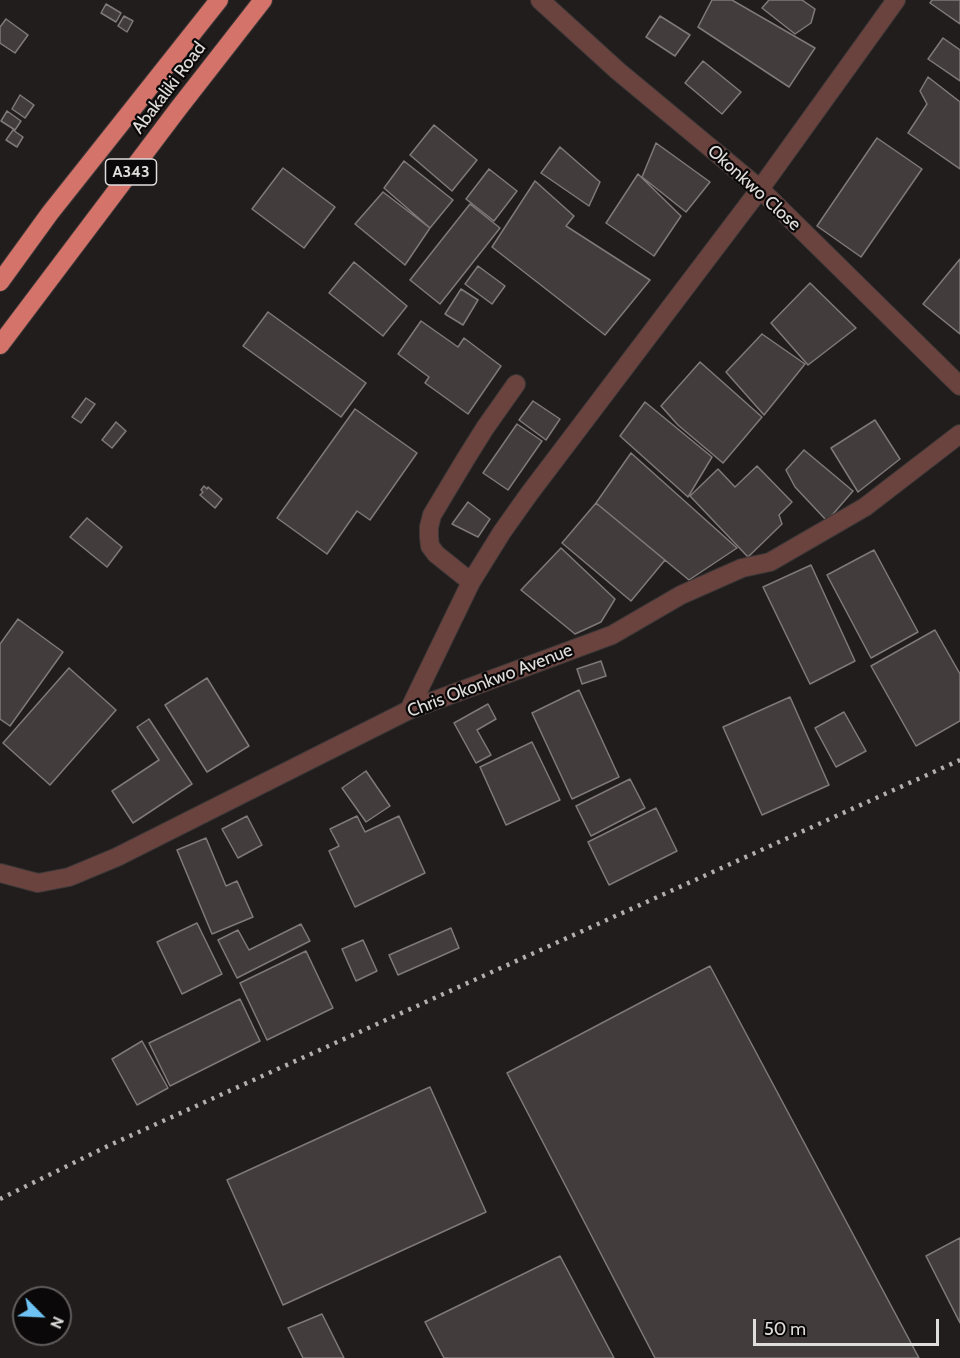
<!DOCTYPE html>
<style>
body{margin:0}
#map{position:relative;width:960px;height:1358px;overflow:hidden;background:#221d1d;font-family:Cabin,sans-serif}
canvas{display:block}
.north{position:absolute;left:12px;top:1286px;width:60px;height:60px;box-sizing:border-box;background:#0a0808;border:2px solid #605d5d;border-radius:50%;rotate:114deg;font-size:16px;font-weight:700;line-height:24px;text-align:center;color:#e0dddd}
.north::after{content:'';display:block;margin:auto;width:21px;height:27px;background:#6fc2f4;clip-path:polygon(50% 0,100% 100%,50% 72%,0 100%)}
.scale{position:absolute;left:753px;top:1319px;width:186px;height:27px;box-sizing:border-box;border:3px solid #e0dddd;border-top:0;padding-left:8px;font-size:18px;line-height:21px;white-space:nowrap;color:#e0dddd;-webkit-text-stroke:4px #0a0808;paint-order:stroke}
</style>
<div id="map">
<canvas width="960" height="1358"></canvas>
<div class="north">N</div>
<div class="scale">50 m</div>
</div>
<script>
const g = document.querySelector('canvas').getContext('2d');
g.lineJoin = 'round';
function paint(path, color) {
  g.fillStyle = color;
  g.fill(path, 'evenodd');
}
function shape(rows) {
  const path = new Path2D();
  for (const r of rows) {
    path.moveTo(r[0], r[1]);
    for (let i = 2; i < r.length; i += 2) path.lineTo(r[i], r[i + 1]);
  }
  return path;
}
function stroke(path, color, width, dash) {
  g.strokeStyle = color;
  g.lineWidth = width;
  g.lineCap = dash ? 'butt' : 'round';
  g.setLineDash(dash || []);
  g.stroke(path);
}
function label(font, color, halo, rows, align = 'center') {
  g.font = font + ' Cabin,sans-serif';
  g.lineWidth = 4.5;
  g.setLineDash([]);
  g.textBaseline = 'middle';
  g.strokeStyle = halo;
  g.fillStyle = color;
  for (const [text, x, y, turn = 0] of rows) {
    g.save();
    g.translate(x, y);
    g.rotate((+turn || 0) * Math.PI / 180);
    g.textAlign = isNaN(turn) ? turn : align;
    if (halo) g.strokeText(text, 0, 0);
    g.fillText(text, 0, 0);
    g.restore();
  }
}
const building = shape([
 [712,0,732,0,815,48,789,87,698,27,712,0],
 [769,0,802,0,815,9,811,23,795,34,762,8,769,0],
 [932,0,960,0,960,24,930,3,932,0],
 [106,4,121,13,116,22,101,13,106,4],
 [124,16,133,21,127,32,118,26,124,16],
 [660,16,690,35,675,56,646,37,660,16],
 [6,19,28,35,15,53,0,43,0,27,6,19],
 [943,38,960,50,960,81,928,59,943,38],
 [703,61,741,92,722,114,685,83,703,61],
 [928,77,960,102,960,169,908,133,927,104,920,91,928,77],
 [20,95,34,105,25,118,12,109,20,95],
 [7,111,21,121,15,130,1,121,7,111],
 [434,125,477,160,452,191,410,155,434,125],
 [13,130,23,137,17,147,6,140,13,130],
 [877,138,922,169,861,257,817,226,877,138],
 [656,143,710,182,686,212,642,177,656,143],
 [560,147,600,182,589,206,541,173,560,147],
 [404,161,453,200,430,228,384,188,404,161],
 [283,168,335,207,304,248,252,209,283,168],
 [489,169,517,191,494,221,466,199,489,169],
 [638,174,681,216,654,256,606,223,638,174],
 [535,181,574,216,566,226,650,280,605,335,492,247,535,181],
 [383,192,430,228,405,265,355,224,383,192],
 [470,204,500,228,440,304,410,280,470,204],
 [960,259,960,334,923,304,960,259],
 [354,262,407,306,383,336,329,293,354,262],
 [478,266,505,286,492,304,465,284,478,266],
 [810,283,856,328,808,365,771,323,810,283],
 [461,289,478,300,463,325,445,314,461,289],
 [268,312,366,383,341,417,243,346,268,312],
 [421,321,458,347,464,338,501,366,468,414,425,383,429,377,398,354,421,321],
 [762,334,805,364,764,415,726,372,762,334],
 [700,362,762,417,723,463,678,425,661,406,700,362],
 [86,398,95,404,81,423,72,417,86,398],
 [533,401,560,419,546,440,519,420,533,401],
 [645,402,712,457,688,497,620,436,645,402],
 [355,409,417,453,370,520,357,511,327,554,277,518,355,409],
 [875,420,900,459,858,492,831,448,875,420],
 [116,422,126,431,112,448,102,440,116,422],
 [517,424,542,441,508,490,483,473,517,424],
 [804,450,853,491,827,521,795,487,786,470,804,450],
 [631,453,737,548,689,580,596,503,631,453],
 [757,466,792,502,779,515,782,524,748,557,690,496,718,469,735,487,757,466],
 [204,486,207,489,208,487,222,499,215,508,200,495,203,492,201,490,204,486],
 [468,502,490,519,478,537,452,524,468,502],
 [596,503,665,560,631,601,562,543,596,503],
 [87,518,122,547,107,567,70,537,87,518],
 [561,548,615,599,601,622,575,634,521,590,561,548],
 [874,550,918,632,871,658,827,575,874,550],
 [811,565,855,661,810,684,763,587,811,565],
 [18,619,63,652,10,726,0,719,0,644,18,619],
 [935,630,960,674,960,721,916,746,871,666,935,630],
 [601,661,606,676,582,684,577,669,601,661],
 [69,668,116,710,50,785,3,743,69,668],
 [207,678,249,746,207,772,165,705,207,678],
 [579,690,619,777,572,799,532,713,579,690],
 [790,697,829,785,762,815,723,727,790,697],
 [488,704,496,719,477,730,491,755,476,763,454,723,488,704],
 [844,712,866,751,836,767,815,728,844,712],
 [149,719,192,784,133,823,112,791,159,760,137,727,149,719],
 [532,742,560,800,506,825,480,767,532,742],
 [366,771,390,806,366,822,342,788,366,771],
 [630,779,645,808,591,836,576,806,630,779],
 [656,808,677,851,609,885,588,842,656,808],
 [247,816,262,845,238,858,222,829,247,816],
 [357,816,365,832,399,816,425,873,355,907,329,851,339,846,330,829,357,816],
 [206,838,226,886,237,881,253,917,212,934,177,850,206,838],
 [197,923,222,974,182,994,157,942,197,923],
 [301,924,310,941,237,978,218,940,238,930,249,950,301,924],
 [451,928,459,948,398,975,389,955,451,928],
 [363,940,377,971,356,981,342,949,363,940],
 [306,951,333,1008,267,1040,240,983,306,951],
 [710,966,919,1358,655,1358,507,1073,710,966],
 [240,999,260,1041,170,1086,149,1043,240,999],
 [142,1041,168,1088,137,1105,112,1059,142,1041],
 [430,1087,486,1212,283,1305,227,1180,430,1087],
 [960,1238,960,1323,926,1256,960,1238],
 [560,1256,614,1358,444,1358,425,1322,560,1256],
 [322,1314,344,1358,303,1358,288,1328,322,1314]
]);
paint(building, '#423d3c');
stroke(building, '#7f7a79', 1.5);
const street = shape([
 [540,0,618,71,760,189,960,386],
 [471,582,436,554,430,546,429,537,429,527,432,515,465,460,485,428,516,384],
 [409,710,471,582,502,532,529,494,760,189,896,0],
 [0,873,38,883,69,877,117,857,409,710,612,635,681,595,742,568,770,562,865,507,960,434]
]);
const highway = shape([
 [0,282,50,213,219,0],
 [0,345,178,109,263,0]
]);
stroke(street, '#3d3838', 20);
stroke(highway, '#3d3838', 20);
stroke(street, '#6a433f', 18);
stroke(highway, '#d37369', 18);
stroke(shape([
 [0,1199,110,1145,960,760]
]), '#b3afaf', 4.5, [3, 6]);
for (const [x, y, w] of [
 [131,172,51]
]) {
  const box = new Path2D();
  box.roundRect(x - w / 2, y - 13, w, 26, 4.5);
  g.fillStyle = '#0a0808';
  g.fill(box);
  stroke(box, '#e0dddd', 1.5);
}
label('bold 16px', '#e0dddd', null, [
 ["A343",131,172]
]);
label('18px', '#e0dddd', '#0a0808', [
 ["Abakaliki Road",169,88,-53],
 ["Okonkwo Close",754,188,42],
 ["Chris Okonkwo Avenue",490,681,-21]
]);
</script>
